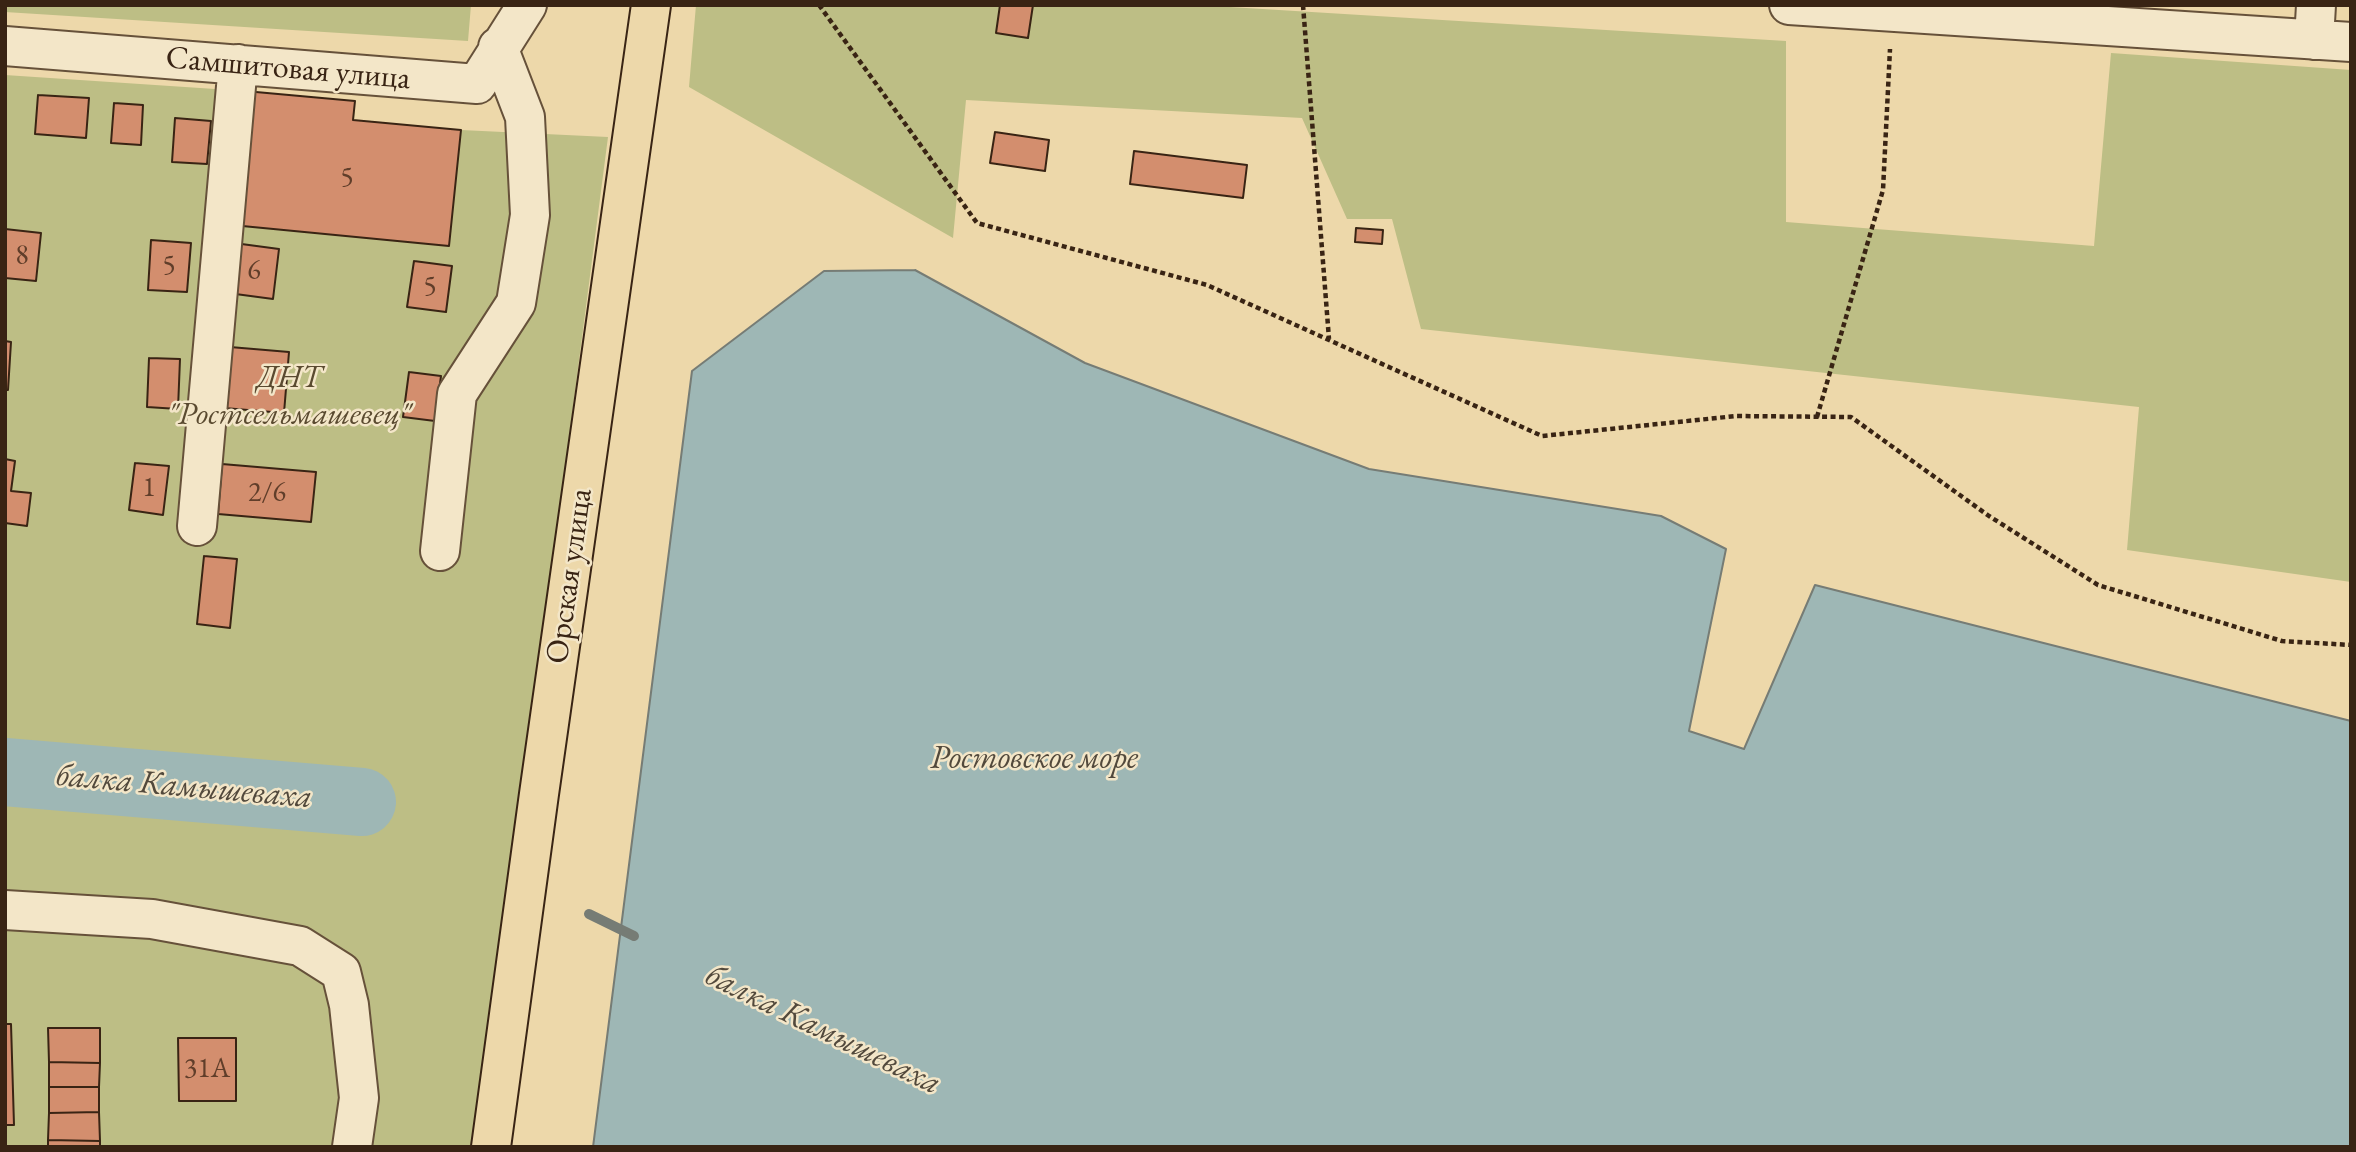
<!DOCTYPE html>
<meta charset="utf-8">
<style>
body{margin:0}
#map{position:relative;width:2356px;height:1152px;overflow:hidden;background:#edd8aa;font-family:"EB Garamond",serif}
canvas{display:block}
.frame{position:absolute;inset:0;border:7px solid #392414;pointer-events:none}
</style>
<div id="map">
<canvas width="2356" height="1152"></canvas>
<div class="frame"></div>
</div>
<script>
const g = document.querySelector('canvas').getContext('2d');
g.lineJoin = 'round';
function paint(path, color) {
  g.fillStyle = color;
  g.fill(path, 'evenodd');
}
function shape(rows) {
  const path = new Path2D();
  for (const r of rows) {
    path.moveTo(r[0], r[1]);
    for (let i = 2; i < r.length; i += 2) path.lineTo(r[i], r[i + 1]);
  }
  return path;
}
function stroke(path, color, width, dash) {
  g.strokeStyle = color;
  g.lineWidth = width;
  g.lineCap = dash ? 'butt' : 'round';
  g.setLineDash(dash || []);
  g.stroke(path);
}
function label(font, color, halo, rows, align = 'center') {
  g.font = font + ' "EB Garamond",serif';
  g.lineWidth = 5;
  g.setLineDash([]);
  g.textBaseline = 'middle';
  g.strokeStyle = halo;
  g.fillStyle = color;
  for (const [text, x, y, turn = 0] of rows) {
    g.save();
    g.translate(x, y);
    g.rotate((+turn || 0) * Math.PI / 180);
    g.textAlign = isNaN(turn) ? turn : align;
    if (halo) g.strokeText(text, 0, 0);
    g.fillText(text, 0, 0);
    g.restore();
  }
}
paint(shape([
 [5,5,471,5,468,41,5,12],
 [696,5,1197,5,1786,41,1786,222,2094,246,2111,53,2351,70,2351,582,2127,550,2139,407,1421,329,1392,219,1347,219,1302,118,966,100,953,238,689,87],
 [5,75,245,91,355,101,354,120,461,130,608,137,477,1147,5,1147]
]), '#bdbe85');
const water = shape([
 [915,270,1085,363,1369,469,1661,516,1726,549,1689,731,1744,749,1815,585,2351,721,2351,1147,593,1147,692,371,824,271,915,270]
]);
paint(water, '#9eb7b5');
stroke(water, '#767c75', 2);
stroke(shape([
 [589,914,634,936]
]), '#767c75', 10);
stroke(shape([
 [5,772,362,802]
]), '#9eb7b5', 68);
const building = shape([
 [1000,5,1033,5,1028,38,996,33,1000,5],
 [245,91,355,101,353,120,461,130,449,246,232,225,245,91],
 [38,95,89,98,86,138,35,134,38,95],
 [114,103,143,105,141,145,111,143,114,103],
 [175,118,211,121,207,164,172,162,175,118],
 [995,132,1049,140,1045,171,990,163,995,132],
 [1134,151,1247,165,1243,198,1130,184,1134,151],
 [1356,228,1383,230,1382,244,1355,242,1356,228],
 [5,229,41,233,36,281,5,278,5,229],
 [151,240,191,243,187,292,148,290,151,240],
 [234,243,279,249,273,299,228,293,234,243],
 [414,261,452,266,446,312,407,307,414,261],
 [5,341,11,342,8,390,5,390,5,341],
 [230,347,289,352,284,413,224,408,230,347],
 [149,358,180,359,178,409,147,407,149,358],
 [409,372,441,376,435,421,403,417,409,372],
 [5,459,15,461,11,491,31,493,27,526,5,523,5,459],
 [135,463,169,466,163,515,129,510,135,463],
 [222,464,316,472,311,522,218,514,222,464],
 [204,556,237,559,230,628,197,624,204,556],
 [5,1024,11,1024,14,1125,5,1125,5,1024],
 [48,1028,100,1028,100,1063,49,1062,48,1028],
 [178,1038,236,1038,236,1101,179,1101,178,1038],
 [49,1062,100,1063,99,1087,49,1087,49,1062],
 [49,1087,99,1087,99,1112,49,1113,49,1087],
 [99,1112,100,1141,48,1140,49,1113,99,1112],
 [48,1140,100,1141,100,1147,48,1147,48,1140]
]);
paint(building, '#d38e6e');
stroke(building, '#392414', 2);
const minor = shape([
 [1789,5,2351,42],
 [2314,40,2316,5],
 [5,46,477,84,527,5],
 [197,526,238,64],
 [440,551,457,394,516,303,530,215,525,117,498,47],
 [5,910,152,919,300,946,341,972,349,1005,359,1098,352,1147]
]);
const major = shape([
 [491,1147,539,794,651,5]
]);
stroke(minor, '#66513a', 42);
stroke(major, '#392414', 42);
stroke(shape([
 [819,5,977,223,1207,285,1542,436,1736,416,1851,417,1989,516,2098,585,2282,641,2351,645],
 [1303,5,1329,339],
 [1817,417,1883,190,1890,49]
]), '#392414', 4.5, [5, 3.5]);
stroke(minor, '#f3e6c8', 38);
stroke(major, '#edd8aa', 38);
label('28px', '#603e2a', null, [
 ["5",347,178],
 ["8",22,256],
 ["5",169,266],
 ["6",254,271],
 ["5",430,287],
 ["1",149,488],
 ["2/6",267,493],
 ["31А",207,1069]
]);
label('32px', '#392414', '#f3e6c8', [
 ["Самшитовая улица",288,69,5],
 ["Орская улица",570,576,-82]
]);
label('italic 32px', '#5a4a30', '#f3e6c8', [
 ["ДНТ",289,378],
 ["\"Ростсельмашевец\"",289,415]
]);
label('italic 33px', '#52493c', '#f3e6c8', [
 ["Ростовское море",1034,759],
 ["балка Камышеваха",184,787,5],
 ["балка Камышеваха",823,1030,26]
]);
</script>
